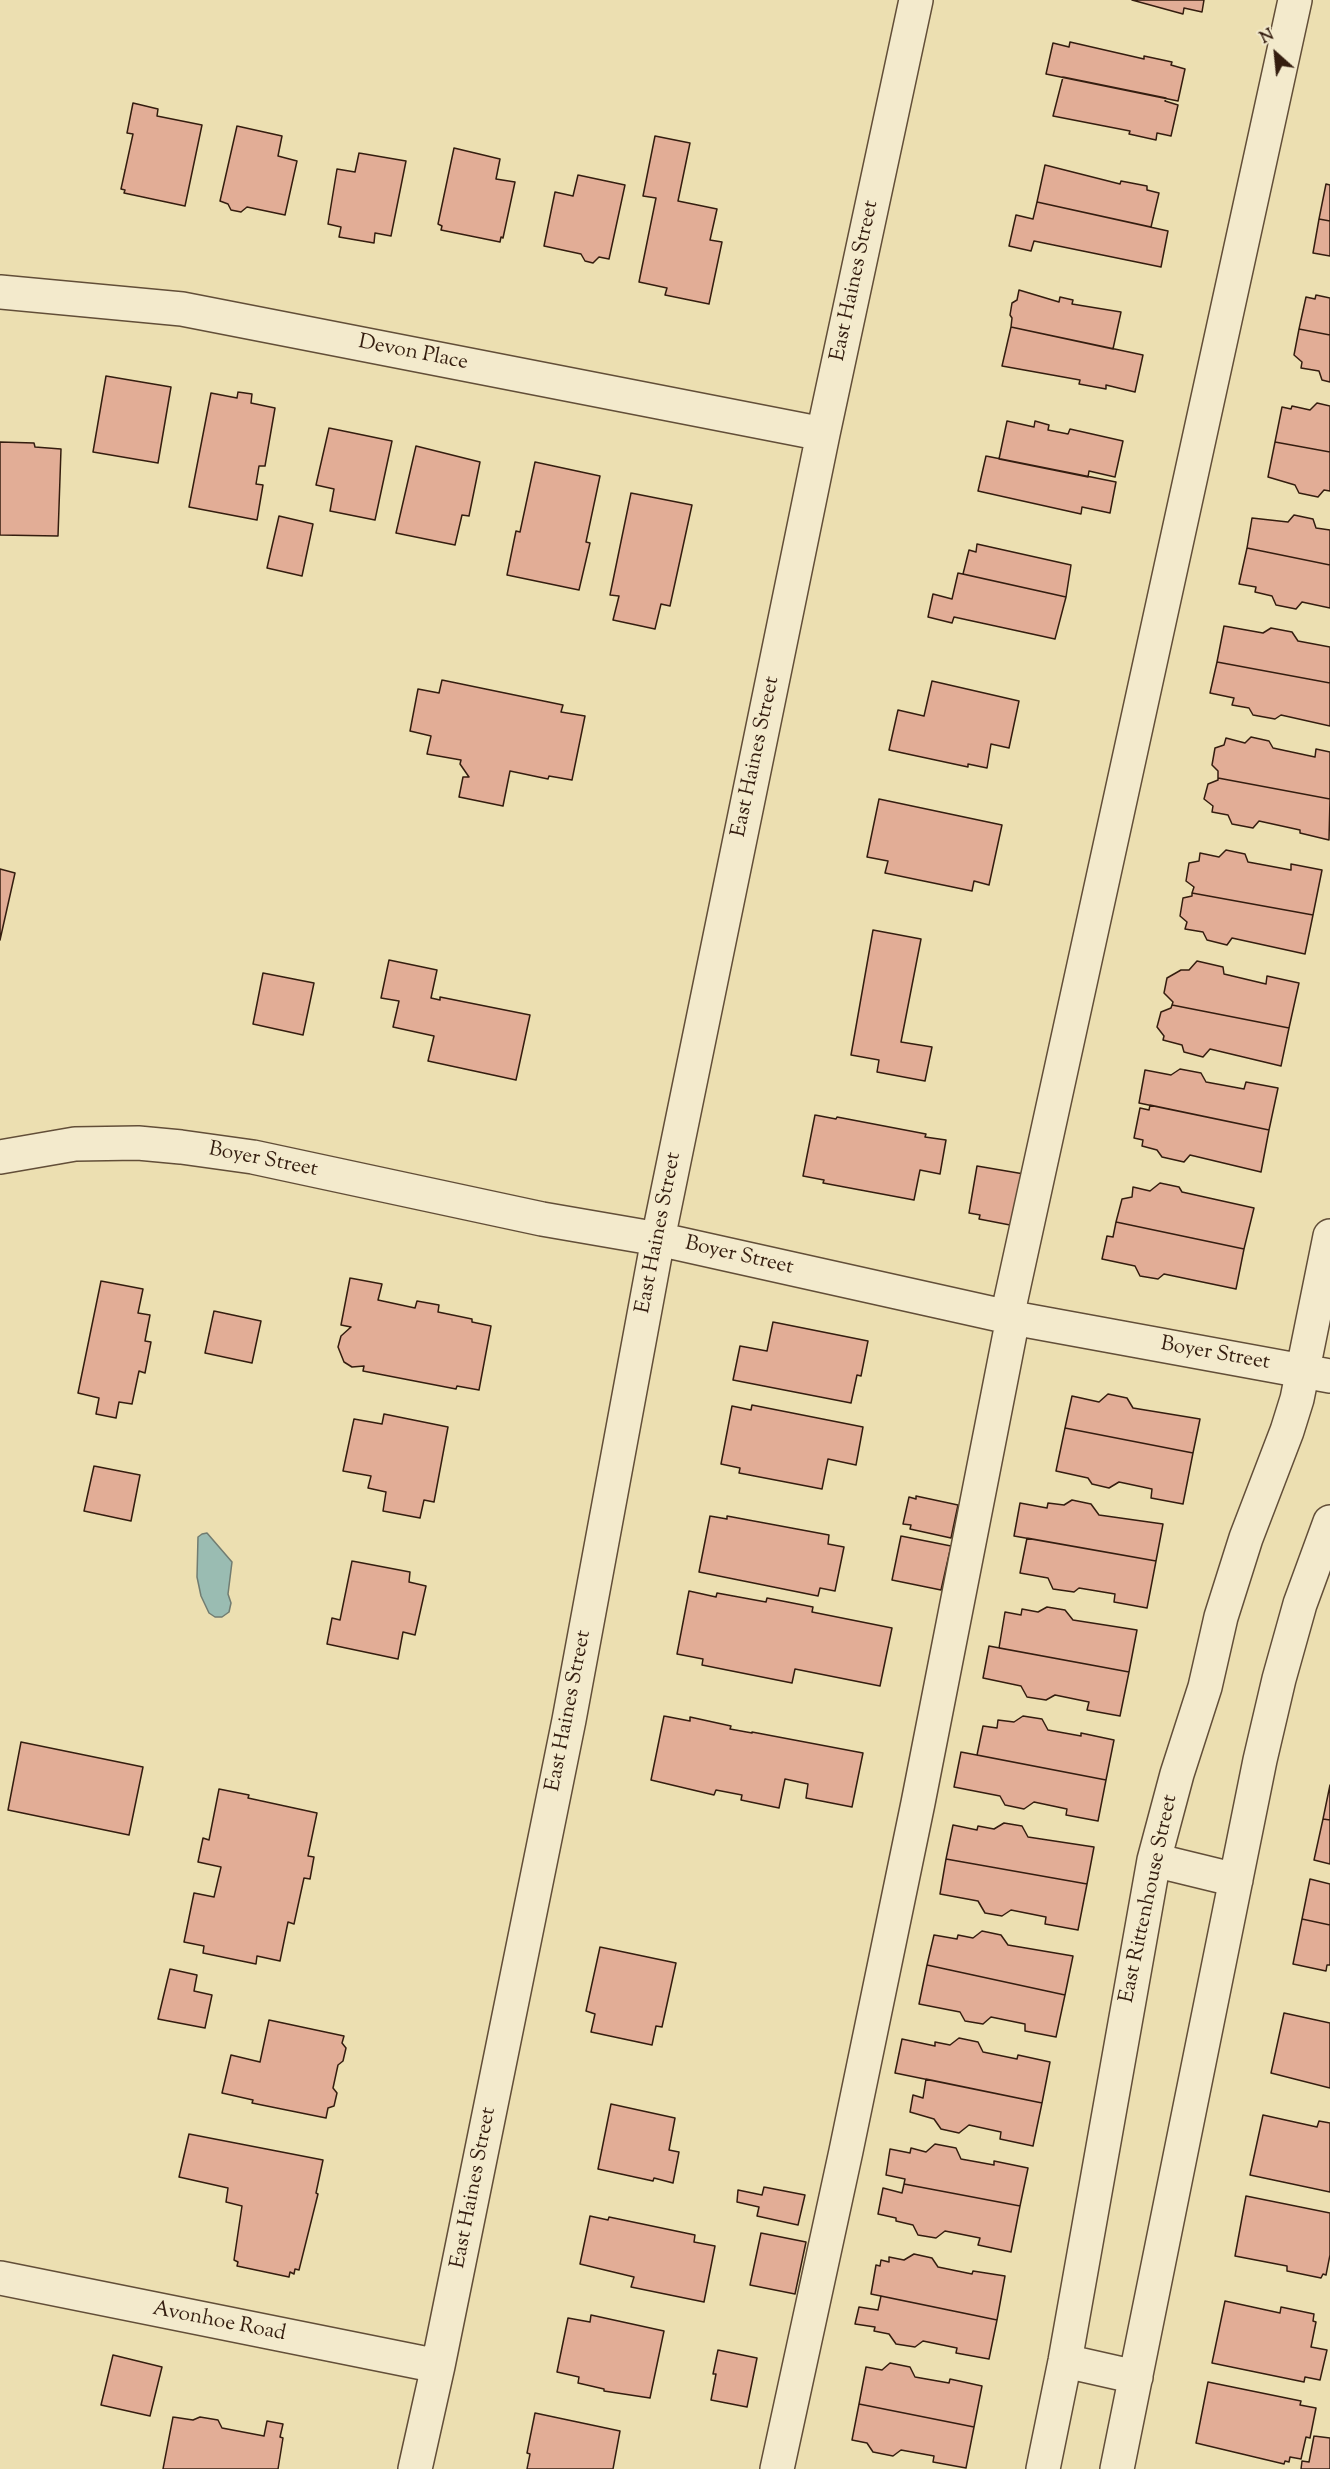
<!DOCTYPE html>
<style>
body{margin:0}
#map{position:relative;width:1330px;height:2469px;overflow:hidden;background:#ecdfb1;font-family:"Sorts Mill Goudy",serif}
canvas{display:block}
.north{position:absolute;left:1246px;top:24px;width:60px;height:60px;-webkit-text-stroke:4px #f3eacc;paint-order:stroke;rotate:333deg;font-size:16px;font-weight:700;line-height:24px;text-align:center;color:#341d0f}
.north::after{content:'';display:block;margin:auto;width:21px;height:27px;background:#341d0f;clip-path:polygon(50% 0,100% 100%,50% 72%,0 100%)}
</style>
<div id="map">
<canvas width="1330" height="2469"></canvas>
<div class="north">N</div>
</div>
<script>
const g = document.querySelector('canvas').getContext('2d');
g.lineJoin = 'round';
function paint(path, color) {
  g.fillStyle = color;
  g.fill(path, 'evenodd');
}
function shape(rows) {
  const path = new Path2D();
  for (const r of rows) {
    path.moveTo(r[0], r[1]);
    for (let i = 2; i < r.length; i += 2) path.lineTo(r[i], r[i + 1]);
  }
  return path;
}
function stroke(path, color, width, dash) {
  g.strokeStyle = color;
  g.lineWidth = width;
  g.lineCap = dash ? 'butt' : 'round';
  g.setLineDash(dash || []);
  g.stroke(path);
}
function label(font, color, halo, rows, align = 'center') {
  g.font = font + ' "Sorts Mill Goudy",serif';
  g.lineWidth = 5;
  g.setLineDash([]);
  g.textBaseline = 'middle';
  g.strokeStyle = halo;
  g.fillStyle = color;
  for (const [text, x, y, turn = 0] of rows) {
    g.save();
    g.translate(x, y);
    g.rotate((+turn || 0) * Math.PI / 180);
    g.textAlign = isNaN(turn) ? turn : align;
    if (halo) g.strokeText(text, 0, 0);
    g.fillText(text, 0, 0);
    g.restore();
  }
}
const water = shape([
 [207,1533,232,1562,228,1594,231,1603,229,1612,222,1617,215,1617,209,1613,201,1596,197,1577,198,1537,202,1534,207,1533]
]);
paint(water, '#9abcb2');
stroke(water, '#717c71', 1.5);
const building = shape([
 [1132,0,1204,0,1202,12,1184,8,1183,14,1132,0],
 [1070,42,1144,59,1144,56,1172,62,1171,65,1185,69,1178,101,1046,74,1053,43,1069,47,1070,42],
 [1063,77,1166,98,1165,101,1178,105,1171,136,1157,133,1156,140,1129,134,1130,131,1053,116,1063,77],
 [133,103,158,109,157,116,202,125,185,206,124,193,125,190,121,189,133,134,127,133,133,103],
 [237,126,282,136,278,156,297,161,285,215,247,207,241,212,231,210,228,204,220,201,237,126],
 [655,136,690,143,678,201,717,209,710,240,722,242,709,304,665,295,667,288,639,282,656,198,643,196,655,136],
 [454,148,500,159,496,179,515,182,503,238,501,237,500,242,441,230,442,226,438,224,454,148],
 [359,153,406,161,391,236,375,233,374,243,339,237,341,227,328,224,337,169,355,172,359,153],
 [1045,165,1120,184,1121,181,1147,186,1147,190,1159,193,1151,227,1037,202,1045,165],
 [578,175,625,185,609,259,599,257,593,263,585,261,581,254,544,246,555,192,573,196,578,175],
 [1326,184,1330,185,1330,221,1319,219,1326,184],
 [1037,202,1168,231,1161,267,1034,241,1031,251,1009,246,1016,215,1033,219,1037,202],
 [1319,219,1330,221,1330,256,1313,253,1319,219],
 [1019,290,1059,302,1060,297,1073,300,1072,304,1121,312,1113,349,1011,327,1012,318,1010,315,1012,303,1017,300,1019,290],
 [1316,295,1330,298,1330,335,1299,329,1306,297,1315,299,1316,295],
 [1011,327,1143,355,1135,392,1106,385,1106,389,1079,384,1080,380,1002,366,1011,327],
 [1299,329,1330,335,1330,382,1322,380,1319,371,1301,368,1302,362,1294,355,1299,329],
 [106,376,171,387,158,463,93,452,106,376],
 [238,392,252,394,251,403,275,408,265,466,259,466,256,484,263,485,257,520,189,507,211,393,237,398,238,392],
 [1317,403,1330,406,1330,452,1275,442,1282,407,1291,409,1292,406,1310,410,1317,403],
 [1007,421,1034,427,1035,421,1049,425,1048,430,1068,434,1070,429,1123,441,1115,477,1089,471,1088,477,999,459,1007,421],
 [329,428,392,441,375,520,330,511,334,489,316,485,329,428],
 [0,442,34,443,35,447,61,449,58,536,0,535,0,442],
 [1275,442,1330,452,1330,491,1324,490,1318,497,1299,493,1295,485,1268,477,1275,442],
 [416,446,480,462,469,516,462,515,455,545,396,533,416,446],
 [986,456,1116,482,1110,513,1082,507,1081,514,978,491,986,456],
 [535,462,600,476,586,542,590,543,579,590,507,575,516,531,520,532,535,462],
 [631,493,692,505,670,606,661,604,655,629,613,620,619,596,610,595,631,493],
 [1294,515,1313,519,1316,528,1330,530,1330,565,1247,548,1252,518,1288,522,1294,515],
 [279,516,313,524,302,576,267,568,279,516],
 [977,544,1071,565,1066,597,963,574,969,550,976,552,977,544],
 [1247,548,1330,565,1330,608,1302,602,1296,609,1276,605,1272,596,1255,592,1256,587,1239,584,1247,548],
 [958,573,1066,597,1055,639,954,617,952,623,928,617,933,594,952,599,958,573],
 [1224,626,1263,633,1271,628,1292,632,1298,641,1330,647,1330,683,1217,662,1224,626],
 [1217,662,1330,683,1330,726,1281,715,1275,719,1253,715,1249,708,1232,705,1234,698,1210,693,1217,662],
 [442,680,563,705,561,712,585,716,572,780,549,776,548,779,510,771,503,806,459,797,463,777,469,777,460,764,461,760,427,754,431,736,410,731,418,689,439,693,442,680],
 [932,681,1019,701,1009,748,991,744,987,768,968,764,968,767,889,750,898,710,924,716,932,681],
 [1251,737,1269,741,1273,748,1315,757,1316,749,1330,752,1330,799,1218,778,1218,771,1212,765,1215,748,1224,745,1226,738,1245,743,1251,737],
 [1218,778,1330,799,1329,840,1300,833,1300,830,1259,821,1253,828,1232,824,1228,815,1212,812,1213,806,1204,799,1208,784,1218,780,1218,778],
 [879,799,1002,825,989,885,974,881,972,891,885,873,888,861,867,857,879,799],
 [1226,850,1245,854,1248,862,1291,870,1291,864,1322,870,1313,915,1192,893,1194,887,1186,881,1189,863,1199,861,1200,853,1219,857,1226,850],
 [0,869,15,873,0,940,0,869],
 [1192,893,1313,915,1305,954,1232,938,1227,945,1207,940,1203,932,1185,929,1187,922,1180,916,1183,898,1192,896,1192,893],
 [873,930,921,939,901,1042,932,1047,925,1081,877,1072,879,1060,851,1055,873,930],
 [389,960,437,970,431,998,440,1000,440,997,530,1015,516,1080,428,1061,434,1036,393,1027,399,1001,381,998,389,960],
 [1197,961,1223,967,1224,974,1266,984,1267,976,1299,983,1289,1028,1172,1005,1173,1002,1164,993,1167,978,1181,970,1189,970,1197,961],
 [263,973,314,983,303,1035,253,1024,263,973],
 [1172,1005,1289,1028,1281,1066,1210,1049,1203,1057,1184,1052,1182,1045,1163,1040,1164,1036,1157,1027,1161,1012,1171,1008,1172,1005],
 [1180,1069,1201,1073,1206,1082,1244,1089,1246,1082,1278,1088,1269,1130,1139,1103,1145,1070,1171,1075,1180,1069],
 [1150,1105,1269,1130,1261,1172,1190,1155,1184,1162,1162,1157,1157,1150,1142,1146,1143,1140,1134,1138,1140,1108,1149,1110,1150,1105],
 [815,1115,836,1119,837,1117,926,1134,925,1137,946,1140,940,1174,920,1170,914,1200,823,1183,824,1180,803,1176,815,1115],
 [977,1166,1024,1174,1016,1223,1011,1222,1010,1225,979,1219,980,1215,969,1213,977,1166],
 [1160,1183,1179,1187,1182,1192,1254,1208,1244,1249,1116,1222,1122,1199,1132,1197,1133,1187,1150,1191,1160,1183],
 [1116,1222,1244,1249,1236,1289,1164,1274,1158,1279,1140,1276,1135,1266,1102,1259,1107,1236,1113,1237,1116,1222],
 [350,1278,382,1284,378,1300,415,1308,417,1301,439,1305,438,1312,472,1319,472,1322,491,1326,479,1390,457,1386,456,1389,363,1371,364,1366,352,1367,344,1362,338,1347,341,1336,351,1327,341,1325,350,1278],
 [101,1281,143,1289,138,1313,150,1315,145,1341,151,1342,145,1373,139,1371,132,1404,119,1402,116,1418,96,1414,99,1398,78,1393,101,1281],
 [214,1311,261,1321,252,1363,205,1353,214,1311],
 [773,1322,868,1341,861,1376,857,1375,851,1403,733,1380,740,1346,767,1351,773,1322],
 [1108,1394,1127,1398,1133,1408,1200,1419,1193,1453,1065,1428,1072,1396,1099,1402,1108,1394],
 [752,1405,863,1427,856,1465,828,1459,822,1489,739,1473,740,1468,721,1464,732,1406,751,1410,752,1405],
 [384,1414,448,1427,434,1502,424,1500,420,1518,383,1511,386,1492,368,1488,371,1476,343,1471,354,1419,382,1424,384,1414],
 [1065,1428,1193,1453,1183,1504,1151,1498,1152,1489,1119,1482,1109,1488,1092,1484,1088,1478,1056,1471,1065,1428],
 [94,1466,140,1475,131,1521,84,1511,94,1466],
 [916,1496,958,1505,951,1538,910,1529,911,1525,903,1524,909,1497,916,1499,916,1496],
 [1072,1500,1091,1504,1099,1515,1163,1524,1156,1561,1014,1536,1020,1503,1047,1508,1048,1503,1064,1505,1072,1500],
 [710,1516,727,1519,727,1516,829,1535,828,1544,844,1547,835,1591,820,1588,818,1596,699,1572,710,1516],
 [901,1536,951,1546,941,1590,892,1580,901,1536],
 [1027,1538,1156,1561,1147,1608,1114,1602,1115,1594,1079,1588,1074,1592,1053,1589,1048,1578,1020,1573,1027,1538],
 [352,1561,410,1572,409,1582,426,1586,415,1635,403,1632,398,1659,327,1644,332,1618,340,1620,352,1561],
 [689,1591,716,1597,717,1593,766,1602,767,1598,813,1607,812,1612,892,1628,880,1686,795,1669,792,1683,702,1665,703,1659,677,1654,689,1591],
 [1047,1607,1065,1610,1073,1620,1137,1630,1129,1672,999,1648,1005,1612,1021,1615,1022,1609,1038,1612,1047,1607],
 [989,1646,1129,1672,1120,1716,1087,1710,1089,1702,1055,1695,1046,1700,1027,1697,1021,1686,983,1678,989,1646],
 [664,1716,690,1721,690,1717,731,1726,730,1729,752,1733,752,1732,863,1753,852,1807,806,1798,808,1784,785,1779,779,1808,741,1800,742,1795,716,1790,714,1795,651,1780,664,1716],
 [1023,1716,1042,1719,1048,1730,1081,1736,1081,1733,1114,1740,1106,1780,977,1755,983,1726,997,1728,998,1720,1014,1722,1023,1716],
 [21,1742,143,1767,129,1835,8,1810,21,1742],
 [961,1752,1106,1780,1098,1821,1066,1815,1067,1809,1034,1802,1024,1809,1005,1805,1000,1796,954,1787,961,1752],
 [1330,1785,1330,1820,1323,1819,1330,1785],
 [219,1789,249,1795,248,1798,317,1813,308,1856,314,1857,310,1879,304,1878,294,1924,288,1922,280,1961,257,1956,256,1964,203,1953,204,1946,184,1942,194,1893,214,1897,221,1867,198,1862,203,1838,209,1840,219,1789],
 [1323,1819,1330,1820,1330,1864,1314,1860,1323,1819],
 [1004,1823,1022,1826,1028,1837,1094,1847,1087,1884,946,1859,953,1825,977,1830,978,1826,994,1829,1004,1823],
 [946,1859,1087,1884,1078,1930,1045,1924,1046,1917,1011,1910,1002,1916,985,1913,978,1901,940,1894,946,1859],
 [1310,1879,1330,1884,1330,1925,1302,1919,1310,1879],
 [1302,1919,1330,1925,1330,1965,1327,1965,1326,1971,1293,1964,1302,1919],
 [982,1931,1001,1935,1008,1945,1073,1956,1065,1995,927,1965,934,1935,957,1939,958,1935,973,1938,982,1931],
 [600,1947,676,1963,662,2027,656,2026,652,2045,591,2032,595,2014,586,2011,600,1947],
 [927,1965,1065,1995,1056,2037,1025,2031,1025,2024,991,2017,983,2024,965,2021,960,2012,919,2004,927,1965],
 [170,1969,197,1975,194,1991,212,1995,205,2028,158,2019,170,1969],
 [1284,2013,1330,2023,1330,2088,1271,2073,1284,2013],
 [269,2020,344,2036,342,2043,346,2048,343,2061,338,2065,333,2088,337,2093,334,2106,328,2108,326,2118,252,2103,253,2100,222,2093,231,2055,260,2062,269,2020],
 [959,2038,978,2042,983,2052,1017,2059,1018,2055,1050,2062,1042,2103,895,2073,902,2039,935,2046,935,2042,950,2045,959,2038],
 [926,2079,1042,2103,1033,2146,1000,2139,1001,2132,969,2125,959,2133,941,2129,934,2119,910,2112,913,2095,923,2098,926,2079],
 [611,2104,675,2118,669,2150,679,2152,673,2183,654,2178,653,2181,598,2169,611,2104],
 [1263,2115,1317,2127,1319,2121,1330,2123,1330,2192,1250,2175,1263,2115],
 [189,2134,323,2160,316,2193,318,2194,299,2270,295,2269,294,2274,290,2272,289,2277,237,2266,238,2262,234,2260,242,2206,226,2202,228,2188,179,2177,189,2134],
 [935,2144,956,2148,961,2159,994,2165,994,2161,1028,2168,1020,2206,904,2184,905,2179,886,2175,890,2149,910,2153,911,2148,926,2152,935,2144],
 [904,2184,1020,2206,1011,2252,978,2245,980,2238,945,2231,936,2238,918,2235,913,2225,896,2221,896,2218,878,2214,883,2188,902,2193,904,2184],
 [764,2187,805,2195,798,2225,757,2216,759,2207,737,2202,738,2190,762,2195,764,2187],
 [1246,2196,1330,2213,1330,2255,1326,2275,1323,2274,1321,2278,1287,2271,1287,2266,1235,2256,1246,2196],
 [590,2216,608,2220,609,2217,695,2235,694,2242,715,2246,704,2302,631,2287,634,2277,580,2264,590,2216],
 [761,2233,806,2242,795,2294,750,2285,761,2233],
 [914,2254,932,2258,938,2267,972,2274,973,2271,1005,2276,997,2320,871,2294,876,2265,880,2266,881,2260,889,2262,889,2257,904,2260,914,2254],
 [881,2296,997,2320,989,2359,956,2353,957,2348,923,2341,915,2347,896,2344,889,2334,874,2331,875,2327,855,2324,859,2307,878,2310,881,2296],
 [1225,2301,1280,2313,1281,2307,1314,2314,1313,2321,1316,2322,1311,2347,1327,2350,1320,2380,1305,2377,1304,2382,1212,2363,1225,2301],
 [591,2315,664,2331,650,2398,604,2391,604,2389,578,2383,579,2377,557,2372,568,2318,590,2322,591,2315],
 [718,2350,757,2358,747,2407,711,2400,716,2374,713,2374,718,2350],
 [113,2355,162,2367,150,2416,101,2405,113,2355],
 [890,2363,910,2367,915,2377,949,2383,950,2379,982,2386,974,2427,859,2404,866,2367,882,2370,890,2363],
 [1208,2382,1301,2401,1300,2405,1316,2408,1310,2438,1306,2437,1301,2459,1290,2457,1289,2462,1285,2461,1284,2464,1196,2443,1208,2382],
 [859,2404,974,2427,966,2468,933,2462,934,2456,901,2450,893,2456,873,2452,867,2443,852,2440,859,2404],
 [535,2413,620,2431,613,2469,527,2469,530,2454,527,2453,535,2413],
 [173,2417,193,2420,200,2417,218,2420,222,2428,264,2436,267,2421,283,2424,280,2437,283,2438,278,2469,163,2469,173,2417],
 [1314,2436,1330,2438,1330,2469,1301,2469,1302,2461,1309,2462,1314,2436]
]);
paint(building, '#e2ad96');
stroke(building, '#341d0f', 1.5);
const minor = shape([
 [0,292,182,309,823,434],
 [0,1157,75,1144,138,1143,181,1147,253,1157,542,1219,658,1239,1013,1318,1330,1376],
 [1007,1317,1295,0],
 [1154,1860,1236,1880],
 [0,2278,438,2366],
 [1065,2361,1136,2377],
 [415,2469,438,2366,569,1720,658,1239,823,434,916,0],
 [777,2469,846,2151,918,1803,1013,1318],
 [1043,2469,1065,2361,1154,1860,1177,1774,1205,1687,1221,1617,1246,1538,1287,1431,1297,1399,1330,1236],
 [1117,2469,1260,1760,1279,1679,1300,1604,1330,1522]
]);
stroke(minor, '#624e38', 36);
stroke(minor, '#f3eacc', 33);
label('21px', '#341d0f', '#f3eacc', [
 ["East Haines Street",856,281,-78],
 ["Devon Place",413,354,11],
 ["East Haines Street",757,757,-78],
 ["Boyer Street",263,1161,11],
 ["East Haines Street",660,1233,-79],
 ["Boyer Street",739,1257,13],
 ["Boyer Street",1215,1355,10],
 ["East Haines Street",570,1711,-79],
 ["East Rittenhouse Street",1150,1899,-78],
 ["East Haines Street",475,2188,-79],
 ["Avonhoe Road",219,2323,11]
]);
</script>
